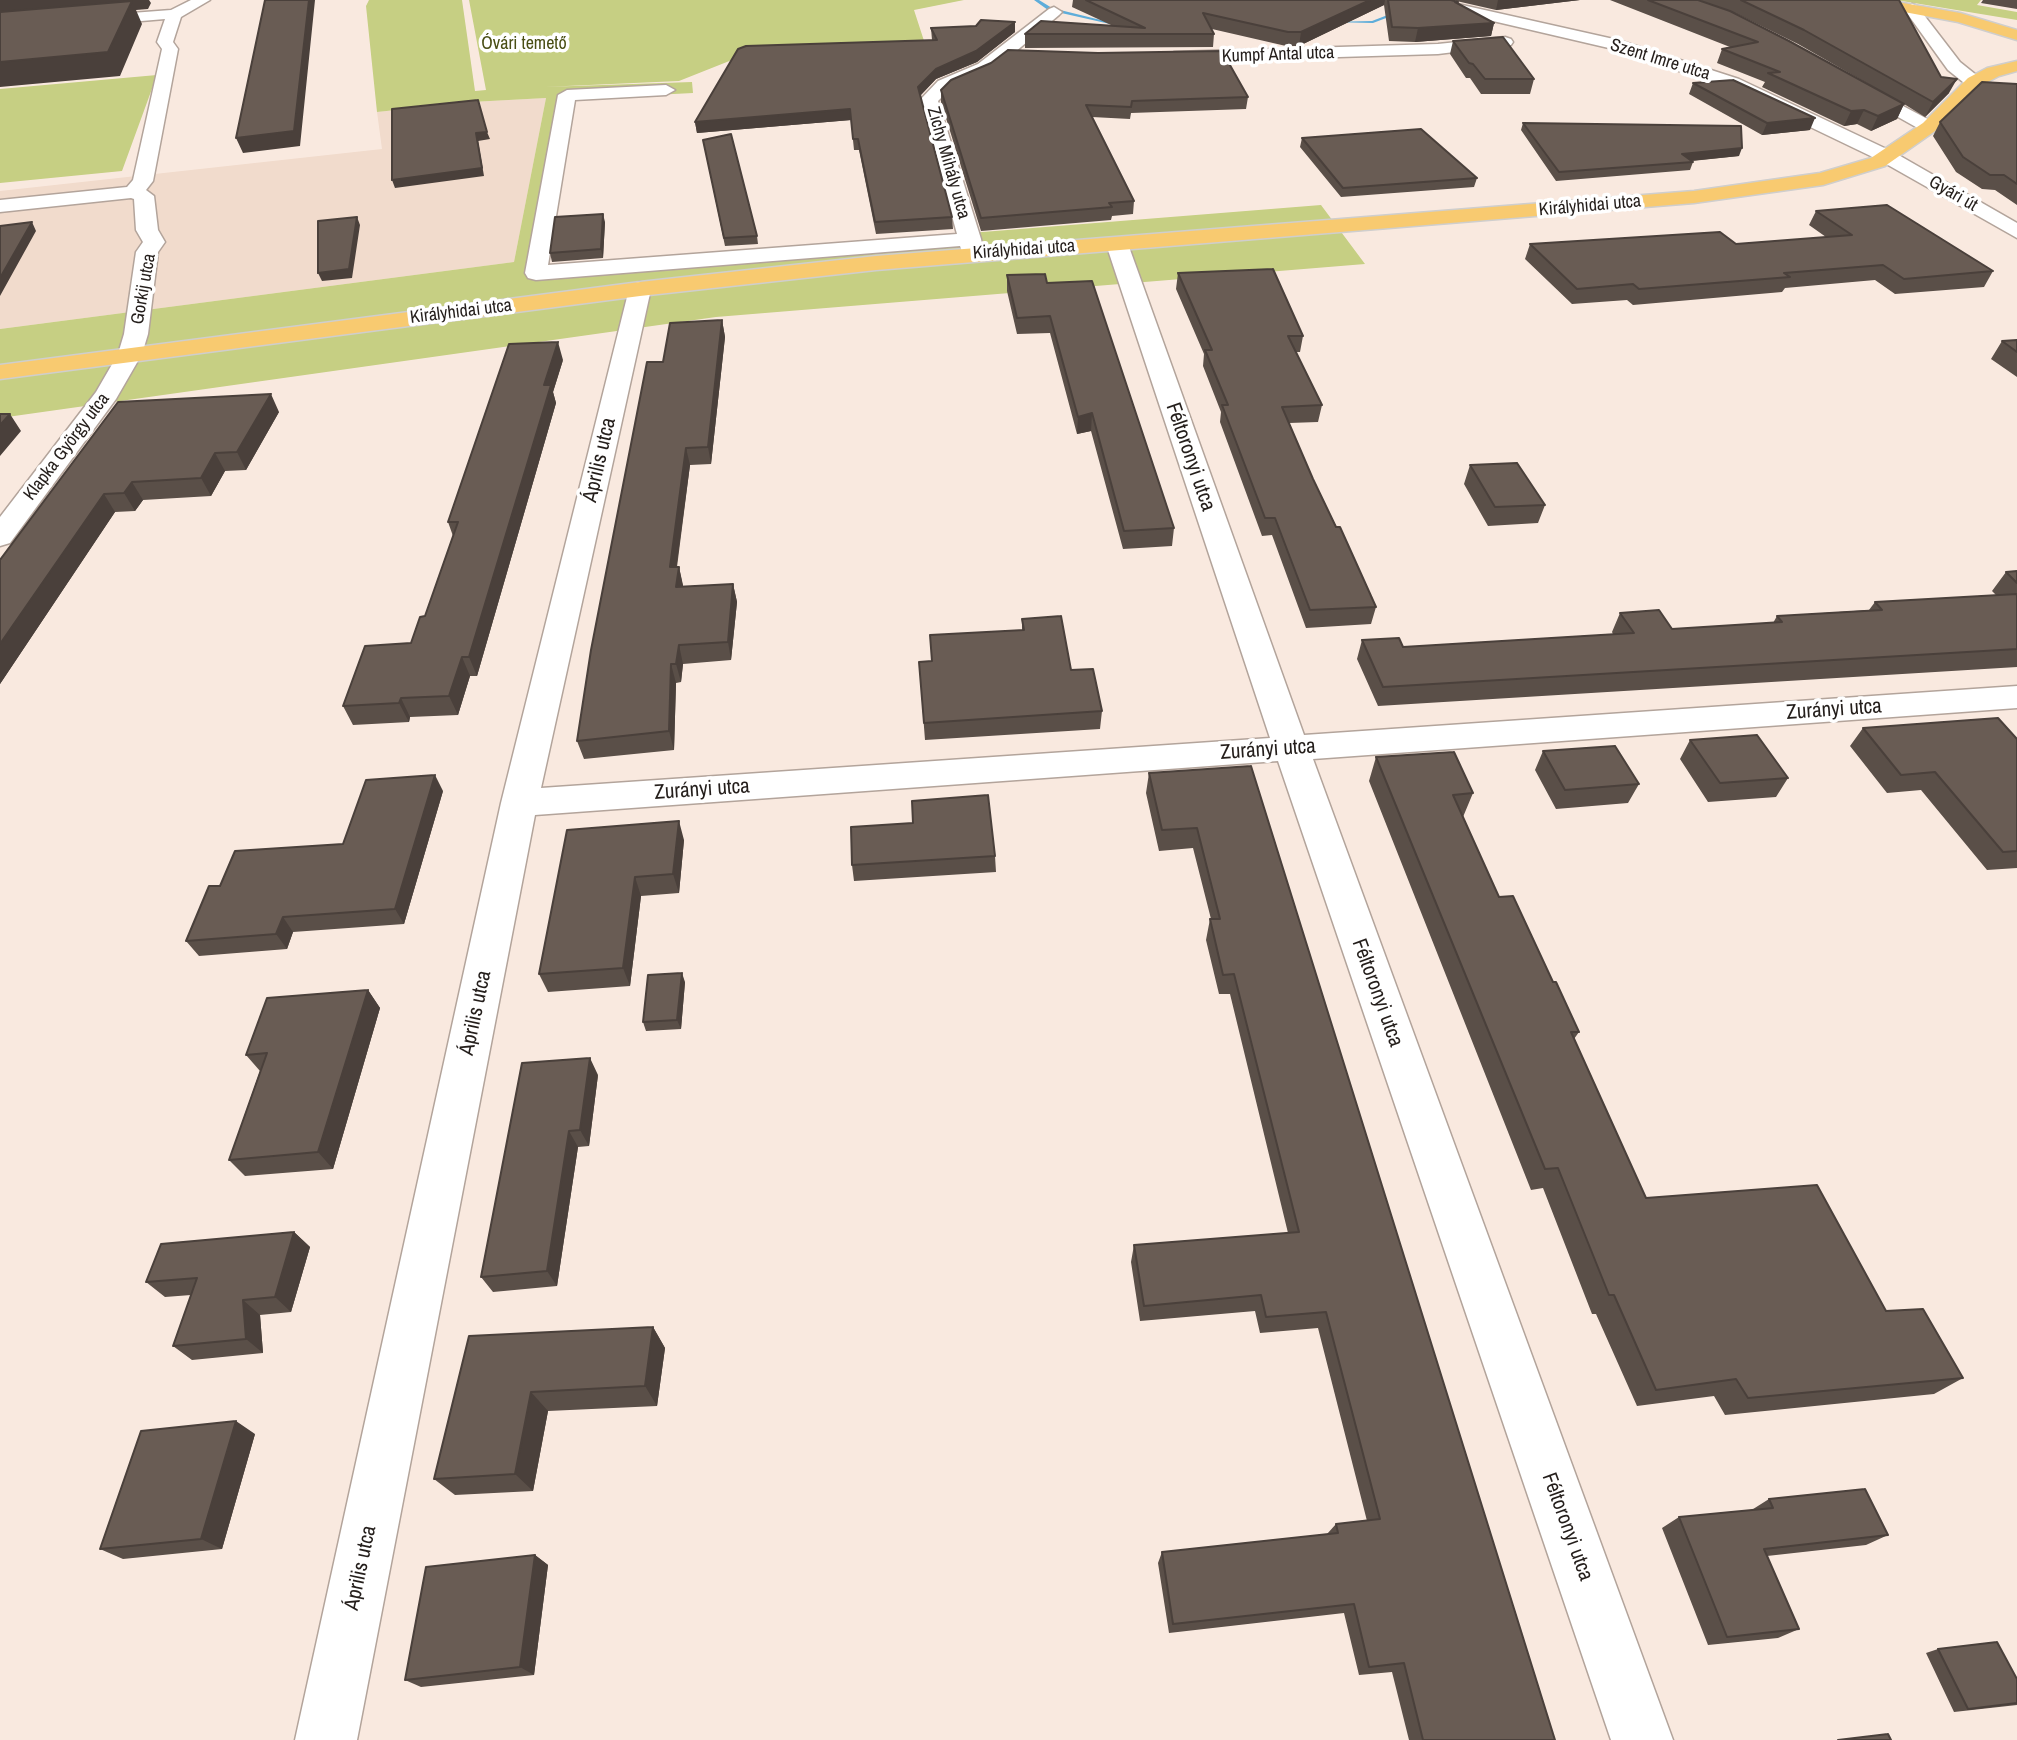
<!DOCTYPE html>
<meta charset="utf-8">
<style>
body{margin:0}
canvas{display:block;background:#f9e9df}
</style>
<canvas width="2017" height="1740"></canvas>
<script>
const c = document.querySelector('canvas').getContext('2d');
c.lineJoin = 'round';
function fill(path, color) {
  c.fillStyle = color;
  c.fill(path, 'evenodd');
}
function poly(rows) {
  const path = new Path2D();
  for (const r of rows) {
    path.moveTo(r[0], r[1]);
    for (let i = 2; i < r.length; i += 2) path.lineTo(r[i], r[i + 1]);
  }
  return path;
}
function stroke(path, color, width, dash) {
  c.strokeStyle = color;
  c.lineWidth = width;
  c.lineCap = dash ? 'butt' : 'round';
  c.setLineDash(dash || []);
  c.stroke(path);
}
function label(font, color, halo, rows, align = 'center') {
  c.font = font + ' "Archivo Narrow",sans-serif';
  c.lineWidth = 7;
  c.setLineDash([]);
  c.textBaseline = 'middle';
  c.strokeStyle = halo;
  c.fillStyle = color;
  for (const [text, x, y, turn = 0] of rows) {
    c.save();
    c.translate(x, y);
    c.rotate((+turn || 0) * Math.PI / 180);
    c.textAlign = isNaN(turn) ? turn : align;
    if (halo) c.strokeText(text, 0, 0);
    c.fillText(text, 0, 0);
    c.restore();
  }
}
fill(poly([
 [546,98,514,262,0,329,0,191,382,149,377,112,471,102]
]), '#f1dbcc');
fill(poly([
 [369,0,462,0,475,91,486,90,469,0,964,0,914,10,926,47,747,54,679,81,544,87,692,82,693,93,576,99,544,267,1321,205,1365,264,716,317,0,418,0,329,514,262,546,98,471,102,377,112,366,6],
 [1896,0,1981,0,1977,5,2017,12,2017,20],
 [157,75,122,171,0,183,0,89]
]), '#c6cf83');
fill(poly([
 [1034,0,1039,0,1052,8,1121,25,1119,26,1048,10,1034,0],
 [1398,11,1402,12,1373,23,1330,22,1372,21,1398,11]
]), '#5eadda');
const minor = poly([
 [191,0,210,0,181,17,173,42,178,49,153,181,146,190,154,196,158,230,165,242,158,252,148,334,142,354,116,399,10,543,0,546,0,517,96,392,118,354,124,334,136,252,143,242,136,230,134,199,131,198,0,212,0,200,127,187,133,180,162,49,157,42,165,19,0,33,0,23,171,10,191,0],
 [1413,0,1440,0,1618,40,1739,79,1895,153,2017,223,2017,238,1881,161,1727,87,1613,49,1420,4,1413,0],
 [1912,4,1917,6,1960,62,1980,78,1983,82,1980,86,1968,86,1948,70,1904,9,1912,4],
 [1054,7,1062,12,1059,15,1002,63,950,89,938,101,981,239,984,254,981,259,965,259,960,246,536,280,528,278,525,273,558,95,567,90,666,85,675,90,666,95,575,100,548,265,957,234,920,100,938,81,978,64,1049,9,1054,7],
 [1505,37,1511,39,1513,42,1511,45,1438,54,1174,62,1166,57,1174,52,1438,44,1505,37],
 [1856,81,1935,123,1938,127,1929,132,1923,131,1850,90,1847,86,1856,81],
 [1117,238,1125,239,1128,244,1304,735,2017,686,2017,708,1313,759,1673,1740,1611,1740,1278,761,535,815,357,1740,295,1740,501,803,629,289,632,284,640,282,648,284,651,289,541,788,1270,738,1106,244,1109,239,1117,238]
]);
const major = poly([
 [1854,0,1886,0,1960,13,2017,30,2017,40,1958,22,1861,4,1854,0],
 [2017,61,2017,71,1999,76,1980,86,1935,131,1885,166,1823,185,1694,203,876,270,640,296,0,379,0,365,640,282,876,256,1694,191,1820,173,1871,158,1923,123,1968,78,1987,68,2017,61]
]);
stroke(minor, '#b3a49b', 3);
stroke(major, '#cfcecd', 3);
fill(minor, '#fff');
fill(major, '#f8ca70');
fill(poly([
 [1073,0,1451,0,1458,2,1457,3,1494,23,1491,36,1415,42,1389,41,1384,5,1299,46,1286,46,1212,29,1214,34,1213,47,1025,48,1025,34,1111,25,1072,7],
 [1452,0,1580,0,1496,10],
 [1610,0,1698,0,1893,98,1798,44,1737,14,1699,0,1899,0,1949,93,1925,117,1904,104,1897,119,1871,131,1857,124,1844,126,1762,87,1765,82,1717,63,1722,49,1730,47],
 [1983,0,2017,0,2017,9,1981,3],
 [931,28,1015,32,977,62,936,79,920,96,952,217,953,229,876,234,859,150,854,150,851,120,697,133,695,122,932,40],
 [1453,41,1534,79,1530,94,1481,94,1470,78,1466,78,1450,54],
 [1693,83,1810,130,1762,135,1689,94],
 [2017,84,2017,205,1995,190,1982,189,1956,172,1933,136,1940,122],
 [941,90,1248,97,1246,109,1131,113,1130,119,1092,117,1134,201,1133,214,1112,216,1111,220,981,231,941,102],
 [1523,123,1739,156,1692,161,1693,162,1690,170,1556,181,1521,130],
 [1302,138,1477,178,1474,187,1341,197,1300,147],
 [703,140,757,236,758,244,725,246],
 [1816,211,1993,271,1984,287,1895,294,1875,280,1785,288,1782,292,1633,305,1627,300,1572,304,1525,259,1530,244,1736,244,1826,237,1809,225],
 [605,222,603,258,552,262,550,253],
 [1178,273,1303,336,1300,352,1295,352,1322,405,1318,422,1289,423,1313,479,1376,607,1371,624,1306,628,1272,535,1262,536,1220,422,1221,412,1203,366,1204,354,1176,289],
 [1007,275,1047,283,1174,528,1172,546,1123,549,1091,431,1077,434,1050,333,1017,334,1007,291],
 [722,320,725,337,711,464,690,465,677,567,679,567,683,587,733,584,737,602,731,660,683,664,681,682,676,683,674,750,584,759,577,741,663,362],
 [2017,340,2017,377,1991,359,2002,341],
 [563,360,553,392,556,403,477,676,470,676,458,715,410,717,409,722,353,725,343,706,411,643,425,616,453,536,448,522],
 [118,402,279,412,246,470,225,471,211,496,143,500,135,511,115,512,0,684,0,560],
 [1470,465,1545,505,1538,523,1488,526,1464,484],
 [2017,571,2017,667,1378,706,1357,659,1362,640,1403,647,1613,634,1612,632,1620,613,1672,629,1773,623,1777,616,1869,610,1875,602,1996,595,1992,591,2006,572],
 [1022,619,1071,670,1102,711,1100,729,925,740,919,662,932,661,1022,630],
 [1863,728,2017,739,2017,868,1987,870,1921,790,1887,793,1850,746],
 [1690,740,1788,778,1776,797,1708,802,1680,759],
 [1543,751,1639,784,1628,803,1556,809,1535,770],
 [1376,757,1473,793,1463,817,1499,897,1553,982,1579,1032,1574,1039,1646,1198,1886,1311,1963,1378,1934,1394,1725,1415,1714,1396,1637,1406,1596,1314,1592,1314,1543,1188,1531,1190,1369,781],
 [1251,766,1555,1740,1409,1740,1392,1672,1359,1675,1344,1613,1169,1633,1158,1563,1162,1552,1327,1534,1336,1524,1367,1521,1318,1328,1260,1333,1255,1311,1140,1321,1131,1262,1134,1245,1288,1233,1230,994,1219,994,1206,940,1210,919,1211,919,1193,848,1159,851,1146,793,1149,773],
 [443,791,404,924,293,932,287,949,199,956,186,941,220,886,343,844],
 [567,830,684,840,679,893,641,896,630,986,548,992,539,974],
 [995,856,996,872,854,881,852,865],
 [685,982,681,1029,646,1031,643,1022],
 [368,990,380,1008,333,1169,245,1176,229,1160,260,1071,246,1055],
 [598,1075,589,1146,578,1147,557,1286,493,1292,481,1277],
 [294,1232,310,1247,291,1312,260,1315,263,1353,192,1360,173,1346,191,1295,165,1297,146,1282],
 [653,1327,665,1348,657,1406,548,1411,533,1491,455,1495,434,1479,469,1336],
 [255,1434,222,1549,123,1559,100,1549],
 [1769,1499,1888,1535,1866,1545,1767,1556,1799,1629,1778,1638,1708,1645,1662,1528,1679,1517,1750,1511],
 [535,1555,548,1565,534,1675,421,1687,405,1680],
 [1938,1649,2017,1679,2017,1705,1954,1712,1926,1653]
]), '#5a4f48');
fill(poly([
 [0,0,149,0,151,3,148,9,136,10,142,24,120,76,0,87],
 [309,0,315,0,300,146,243,153,236,138],
 [1370,0,1385,0,1384,5,1299,46,1301,32],
 [1498,0,1580,0,1496,10],
 [1015,22,1015,32,977,62,936,79,918,98,918,87,936,69],
 [1494,23,1491,36,1415,42,1418,28],
 [1957,79,1949,93,1925,117,1933,102],
 [1904,104,1897,119,1871,131,1878,116],
 [850,109,851,120,697,133,695,122],
 [1864,110,1857,124,1844,126,1851,111],
 [1815,118,1810,130,1762,135,1767,123],
 [487,132,490,139,478,141,484,176,395,188,392,180,476,133],
 [1742,148,1739,156,1679,162,1682,154],
 [603,214,605,222,603,258,601,249],
 [357,217,360,225,352,278,322,281,318,273],
 [32,222,36,231,0,296,0,278],
 [722,320,725,337,711,464,708,447],
 [558,342,563,360,553,392,556,403,477,676,469,657,544,385],
 [271,394,279,412,246,470,237,452],
 [1092,413,1091,431,1077,434,1078,417],
 [10,414,21,431,0,456,0,425],
 [686,448,690,465,674,585,670,567],
 [215,453,225,471,211,496,201,478],
 [132,482,143,500,135,511,124,493],
 [104,494,115,512,0,684,0,644],
 [679,567,683,585,681,605,676,587],
 [733,584,737,602,731,660,728,642],
 [679,645,683,664,681,682,676,664],
 [462,657,470,676,458,715,449,696],
 [671,664,676,683,674,750,669,731],
 [401,698,410,717,409,722,399,703],
 [435,775,443,791,404,924,395,909],
 [679,821,684,840,679,893,673,874],
 [635,877,641,896,630,986,623,968],
 [283,917,293,932,287,949,276,934],
 [682,973,685,982,681,1029,677,1020],
 [368,990,380,1008,333,1169,318,1152],
 [590,1058,598,1075,589,1146,580,1130],
 [569,1131,578,1147,557,1286,547,1271],
 [294,1232,310,1247,291,1312,275,1297],
 [243,1300,260,1315,263,1353,246,1339],
 [653,1327,665,1348,657,1406,645,1386],
 [531,1392,548,1411,533,1491,515,1474],
 [236,1421,255,1434,222,1549,201,1539],
 [535,1555,548,1565,534,1675,520,1667]
]), '#4a403b');
const building = poly([
 [265,0,309,0,294,131,236,138,265,0],
 [1086,0,1370,0,1301,32,1288,32,1203,13,1214,34,1025,34,1041,21,1145,28,1086,0],
 [1388,0,1451,0,1458,2,1455,2,1494,23,1418,28,1392,27,1388,0],
 [1648,0,1698,0,1730,11,1789,41,1904,104,1878,116,1864,110,1851,111,1768,73,1780,72,1722,49,1758,42,1648,0],
 [1741,0,1899,0,1941,77,1957,79,1933,102,1804,30,1741,0],
 [132,1,108,52,0,62,0,12,132,1],
 [981,20,1015,22,976,51,936,69,918,87,952,217,875,222,858,139,853,139,850,109,695,122,738,49,746,46,937,40,931,28,976,26,981,20],
 [1503,37,1534,79,1485,79,1473,64,1469,63,1453,41,1503,37],
 [1008,50,1098,53,1222,51,1248,97,1132,101,1131,107,1086,105,1134,201,1109,203,1112,207,981,218,941,90,951,80,991,63,1008,50],
 [1733,80,1815,118,1767,123,1693,83,1733,80],
 [1982,82,2017,84,2017,184,2004,175,1990,175,1963,157,1940,122,1982,82],
 [478,100,487,132,476,133,482,168,392,180,392,109,478,100],
 [1523,123,1741,126,1742,148,1682,154,1693,162,1559,172,1523,123],
 [1421,129,1477,178,1343,188,1302,138,1421,129],
 [731,134,757,236,724,238,703,140,731,134],
 [1887,205,1993,271,1904,279,1883,265,1784,273,1790,277,1639,289,1633,284,1577,289,1530,244,1720,232,1736,244,1852,235,1816,211,1887,205],
 [603,214,601,249,550,253,555,217,603,214],
 [357,217,349,269,318,273,318,221,357,217],
 [32,222,0,278,0,226,32,222],
 [1273,269,1303,336,1288,336,1322,405,1282,407,1313,479,1336,527,1340,527,1376,607,1310,610,1275,518,1265,518,1222,405,1228,405,1205,350,1212,350,1178,273,1273,269],
 [1045,274,1047,283,1092,281,1174,528,1124,531,1092,413,1078,417,1050,316,1017,318,1007,275,1045,274],
 [722,320,708,447,686,448,670,567,679,567,676,587,733,584,728,642,679,645,676,664,671,664,669,731,577,741,591,650,647,362,663,362,670,323,722,320],
 [2017,340,2017,352,2002,341,2017,340],
 [558,342,544,385,551,385,469,657,462,657,449,696,401,698,399,703,343,706,365,646,411,643,420,617,425,616,458,522,448,522,509,344,558,342],
 [271,394,237,452,215,453,201,478,132,482,124,493,104,494,0,644,0,560,118,402,271,394],
 [0,414,10,414,0,425,0,414],
 [1517,463,1545,505,1495,507,1470,465,1517,463],
 [2017,571,2017,583,2006,572,2017,571],
 [2017,594,2017,649,1383,687,1362,640,1399,638,1403,647,1634,633,1620,613,1659,610,1672,629,1782,622,1777,616,1882,610,1875,602,2017,594],
 [1061,616,1071,670,1093,669,1102,711,924,723,919,662,932,661,930,635,1024,630,1022,619,1061,616],
 [1998,718,2017,739,2017,851,2003,852,1935,772,1901,775,1863,728,1998,718],
 [1757,735,1788,778,1720,783,1690,740,1757,735],
 [1615,746,1639,784,1565,790,1543,751,1615,746],
 [1454,752,1473,793,1453,795,1499,897,1513,896,1553,982,1556,982,1579,1032,1571,1032,1646,1198,1817,1185,1886,1311,1923,1309,1963,1378,1748,1398,1736,1379,1656,1390,1614,1295,1609,1295,1558,1168,1545,1169,1376,757,1454,752],
 [1251,766,1555,1740,1423,1740,1404,1663,1369,1667,1354,1604,1173,1624,1162,1552,1338,1533,1336,1524,1380,1519,1326,1312,1266,1317,1261,1295,1144,1306,1134,1245,1299,1232,1234,974,1223,975,1210,919,1220,919,1197,828,1162,830,1149,773,1251,766],
 [435,775,395,909,283,917,276,934,186,941,209,886,220,886,235,851,343,844,366,780,435,775],
 [988,795,995,856,852,865,851,827,913,823,912,801,988,795],
 [679,821,673,874,635,877,623,968,539,974,567,830,679,821],
 [682,973,677,1020,643,1022,648,975,682,973],
 [368,990,318,1152,229,1160,267,1053,246,1055,267,998,368,990],
 [590,1058,580,1130,569,1131,547,1271,481,1277,522,1063,590,1058],
 [294,1232,275,1297,243,1300,246,1339,173,1346,197,1278,146,1282,161,1244,294,1232],
 [653,1327,645,1386,531,1392,515,1474,434,1479,469,1336,653,1327],
 [236,1421,201,1539,100,1549,141,1431,236,1421],
 [1865,1489,1888,1535,1764,1549,1799,1629,1727,1637,1679,1517,1773,1508,1769,1499,1865,1489],
 [535,1555,520,1667,405,1680,426,1567,535,1555],
 [1997,1642,2017,1679,2017,1703,1968,1709,1938,1649,1997,1642],
 [1888,1734,1891,1740,1838,1740,1888,1734]
]);
fill(building, '#695c54');
stroke(building, '#4a403b', 2);
label('18px', '#494e14', '#fff', [
 ["Óvári temető",524,44]
]);
label('18px', '#241e1b', '#fff', [
 ["Kumpf Antal utca",1278,55,-2],
 ["Szent Imre utca",1660,60,17],
 ["Zichy Mihály utca",948,163,74],
 ["Gyári út",1953,194,30],
 ["Királyhidai utca",1590,206,-5],
 ["Királyhidai utca",1024,250,-4],
 ["Gorkij utca",144,289,-80],
 ["Királyhidai utca",461,312,-7],
 ["Klapka György utca",67,447,-53]
]);
label('21px', '#241e1b', '#fff', [
 ["Féltoronyi utca",1190,457,71],
 ["Április utca",600,460,-77],
 ["Zurányi utca",1834,710,-4],
 ["Zurányi utca",1268,750,-4],
 ["Zurányi utca",702,790,-4],
 ["Féltoronyi utca",1377,993,70],
 ["Április utca",476,1013,-78],
 ["Féltoronyi utca",1567,1527,70],
 ["Április utca",361,1568,-78]
]);
</script>
